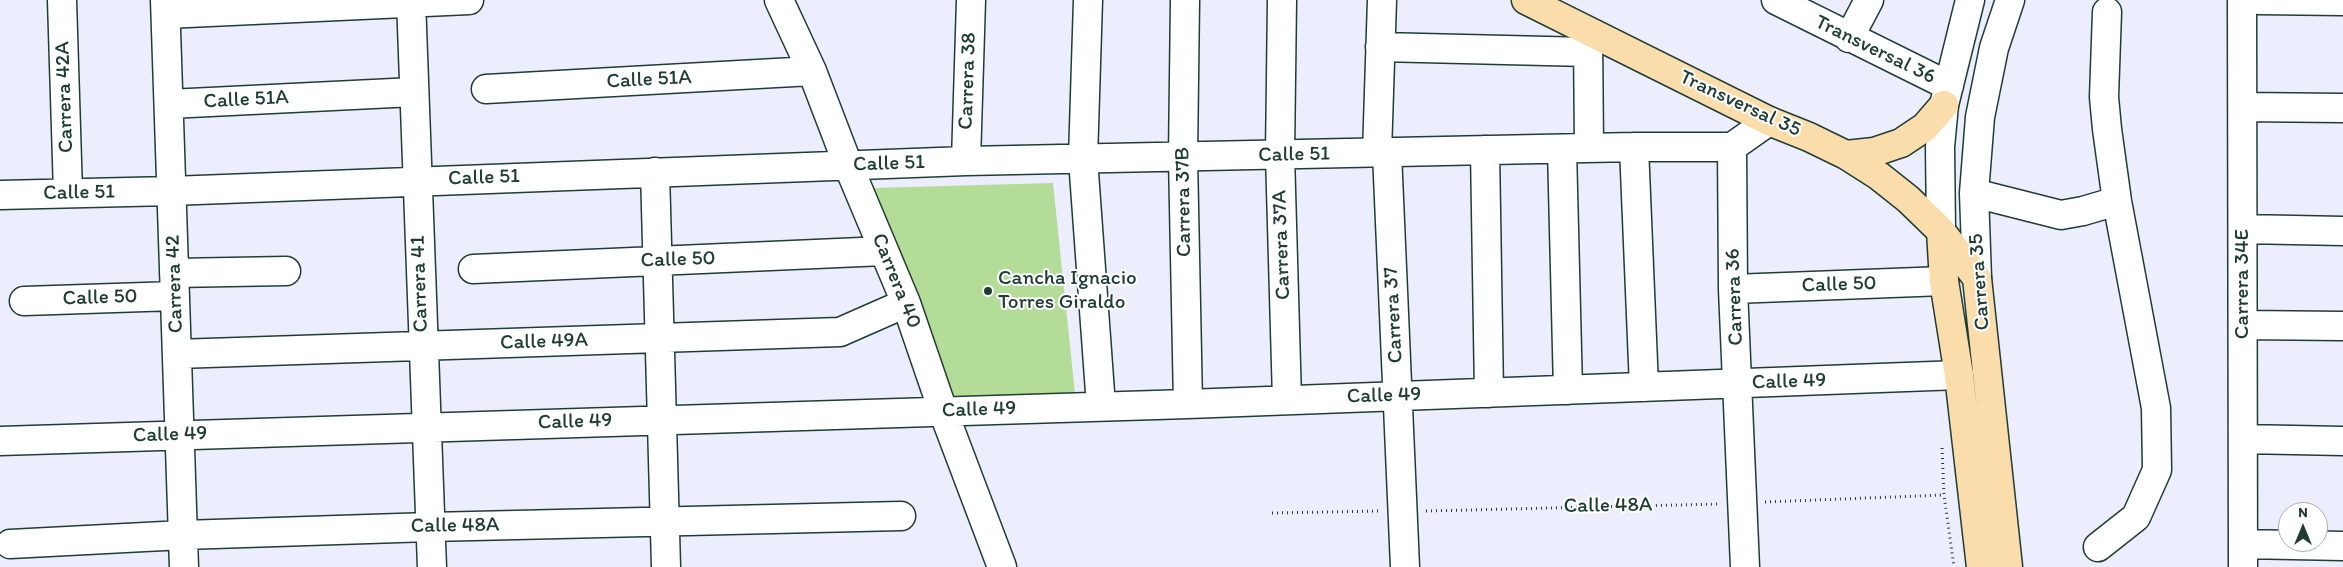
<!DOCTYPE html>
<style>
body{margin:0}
#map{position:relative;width:2343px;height:567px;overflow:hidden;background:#edeefd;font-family:Itim,sans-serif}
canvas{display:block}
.north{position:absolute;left:2278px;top:502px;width:50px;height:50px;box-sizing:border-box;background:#fff;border:1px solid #a5b1ae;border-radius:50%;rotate:0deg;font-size:14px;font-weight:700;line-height:20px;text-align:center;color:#1f3d34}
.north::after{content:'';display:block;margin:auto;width:18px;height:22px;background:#1f3d34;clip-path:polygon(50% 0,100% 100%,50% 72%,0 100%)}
</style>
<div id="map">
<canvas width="2343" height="567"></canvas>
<div class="north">N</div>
</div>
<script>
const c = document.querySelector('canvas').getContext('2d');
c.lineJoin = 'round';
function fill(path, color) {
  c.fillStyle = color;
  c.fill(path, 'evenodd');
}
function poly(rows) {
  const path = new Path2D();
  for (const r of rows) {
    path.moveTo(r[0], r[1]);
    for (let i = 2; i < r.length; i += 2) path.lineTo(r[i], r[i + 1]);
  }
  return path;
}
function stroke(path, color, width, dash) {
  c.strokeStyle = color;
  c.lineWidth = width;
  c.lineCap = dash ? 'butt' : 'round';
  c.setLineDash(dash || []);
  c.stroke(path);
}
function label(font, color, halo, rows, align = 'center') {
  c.font = font + ' Itim,sans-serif';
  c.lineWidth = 4;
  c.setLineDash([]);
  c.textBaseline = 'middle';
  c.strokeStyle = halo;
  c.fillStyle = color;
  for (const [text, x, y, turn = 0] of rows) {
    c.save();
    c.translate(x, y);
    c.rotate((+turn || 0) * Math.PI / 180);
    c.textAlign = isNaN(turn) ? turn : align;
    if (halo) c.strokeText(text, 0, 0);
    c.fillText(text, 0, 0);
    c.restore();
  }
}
fill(poly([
 [1053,183,1075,394,950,398,873,188]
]), '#b3dc98');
const minor = poly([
 [62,0,68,193],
 [165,0,184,567],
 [411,0,432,567],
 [779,0,812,71,848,165,906,303,943,411,1002,567],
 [1088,0,1083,159,1101,406],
 [1185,0,1183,157,1188,404],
 [1282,0,1280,155,1287,400],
 [1776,0,1949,86],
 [2242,0,2243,567],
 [2259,0,2343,1],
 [166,14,469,0],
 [1588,35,1589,148],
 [1849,38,1869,0],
 [1380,47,1588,52],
 [486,89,812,71],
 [169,104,414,92],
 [2243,107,2343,108],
 [1634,147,1644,387],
 [1732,147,1733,289,1745,567],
 [1562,149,1568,390],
 [1485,150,1489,393],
 [1377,153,1382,0],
 [1387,153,1405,567],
 [966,161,971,0],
 [655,172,666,567],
 [1974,193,2061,215,2083,211,2117,201],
 [0,195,171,191,966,161,1634,147,1732,147,1769,121],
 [2243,229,2343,231],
 [1941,231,1940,147,1944,105,1970,0],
 [473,269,884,251],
 [174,273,286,271],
 [1977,278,1974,193,1980,117,1994,48,2010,0],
 [1733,289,1944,281],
 [24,301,175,296],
 [2243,325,2343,326],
 [177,354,840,332,906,303],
 [2243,439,2343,441],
 [0,441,1188,404,1959,375],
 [10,544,183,535,430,527,901,516],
 [2243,544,2343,546],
 [2098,547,2136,517,2157,470,2156,408,2117,201,2107,129,2104,97,2107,12]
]);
const major = poly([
 [1526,0,1769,121,1809,137,1846,155,1879,176,1908,199,1941,231,1977,278,2008,567],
 [1846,155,1874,152,1901,143,1925,127,1944,105],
 [1941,231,1944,281,1959,375,1981,567]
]);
stroke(minor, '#1f3d34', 31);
stroke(major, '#1f3d34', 31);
stroke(poly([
 [1942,448,1944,495,1954,567],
 [1765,502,1944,495],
 [1426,511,1719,504],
 [1272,513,1379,511]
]), '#1f3d34', 3, [1, 4]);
stroke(minor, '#fff', 28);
stroke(major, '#fbddab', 28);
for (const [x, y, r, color] of [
 [988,291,5,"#1f3d34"]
]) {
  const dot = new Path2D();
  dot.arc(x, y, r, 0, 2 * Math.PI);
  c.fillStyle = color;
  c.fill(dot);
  stroke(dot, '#fff', 2);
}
label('21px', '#1f3d34', '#fff', [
 ["Transversal 36",1875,50,26],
 ["Calle 51A",649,80,-3],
 ["Carrera 38",968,81,-88],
 ["Carrera 42A",65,97,-92],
 ["Calle 51A",246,100,-3],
 ["Transversal 35",1740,104,25],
 ["Calle 51",1294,155,-1],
 ["Calle 51",889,164,-2],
 ["Calle 51",484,178,-2],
 ["Calle 51",79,193,-1],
 ["Carrera 37B",1184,202,-91],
 ["Carrera 37A",1282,245,-92],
 ["Calle 50",678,260,-2],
 ["Carrera 40",896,281,68],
 ["Carrera 35",1980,282,-94],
 ["Carrera 42",175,284,-92],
 ["Carrera 41",420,284,-92],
 ["Carrera 34E",2243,284,-90],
 ["Calle 50",1839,285,-2],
 ["Carrera 36",1735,297,-92],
 ["Calle 50",100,298,-2],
 ["Carrera 37",1394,315,-93],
 ["Calle 49A",544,342,-2],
 ["Calle 49",1789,382,-2],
 ["Calle 49",1384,396,-2],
 ["Calle 49",979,410,-2],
 ["Calle 49",575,422,-2],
 ["Calle 49",170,435,-2],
 ["Calle 48A",1608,506,-1],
 ["Calle 48A",455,526,-1]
]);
label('21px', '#1f3d34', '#fff', [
 ["Cancha Ignacio",998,279],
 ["Torres Giraldo",998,303]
], 'left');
</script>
